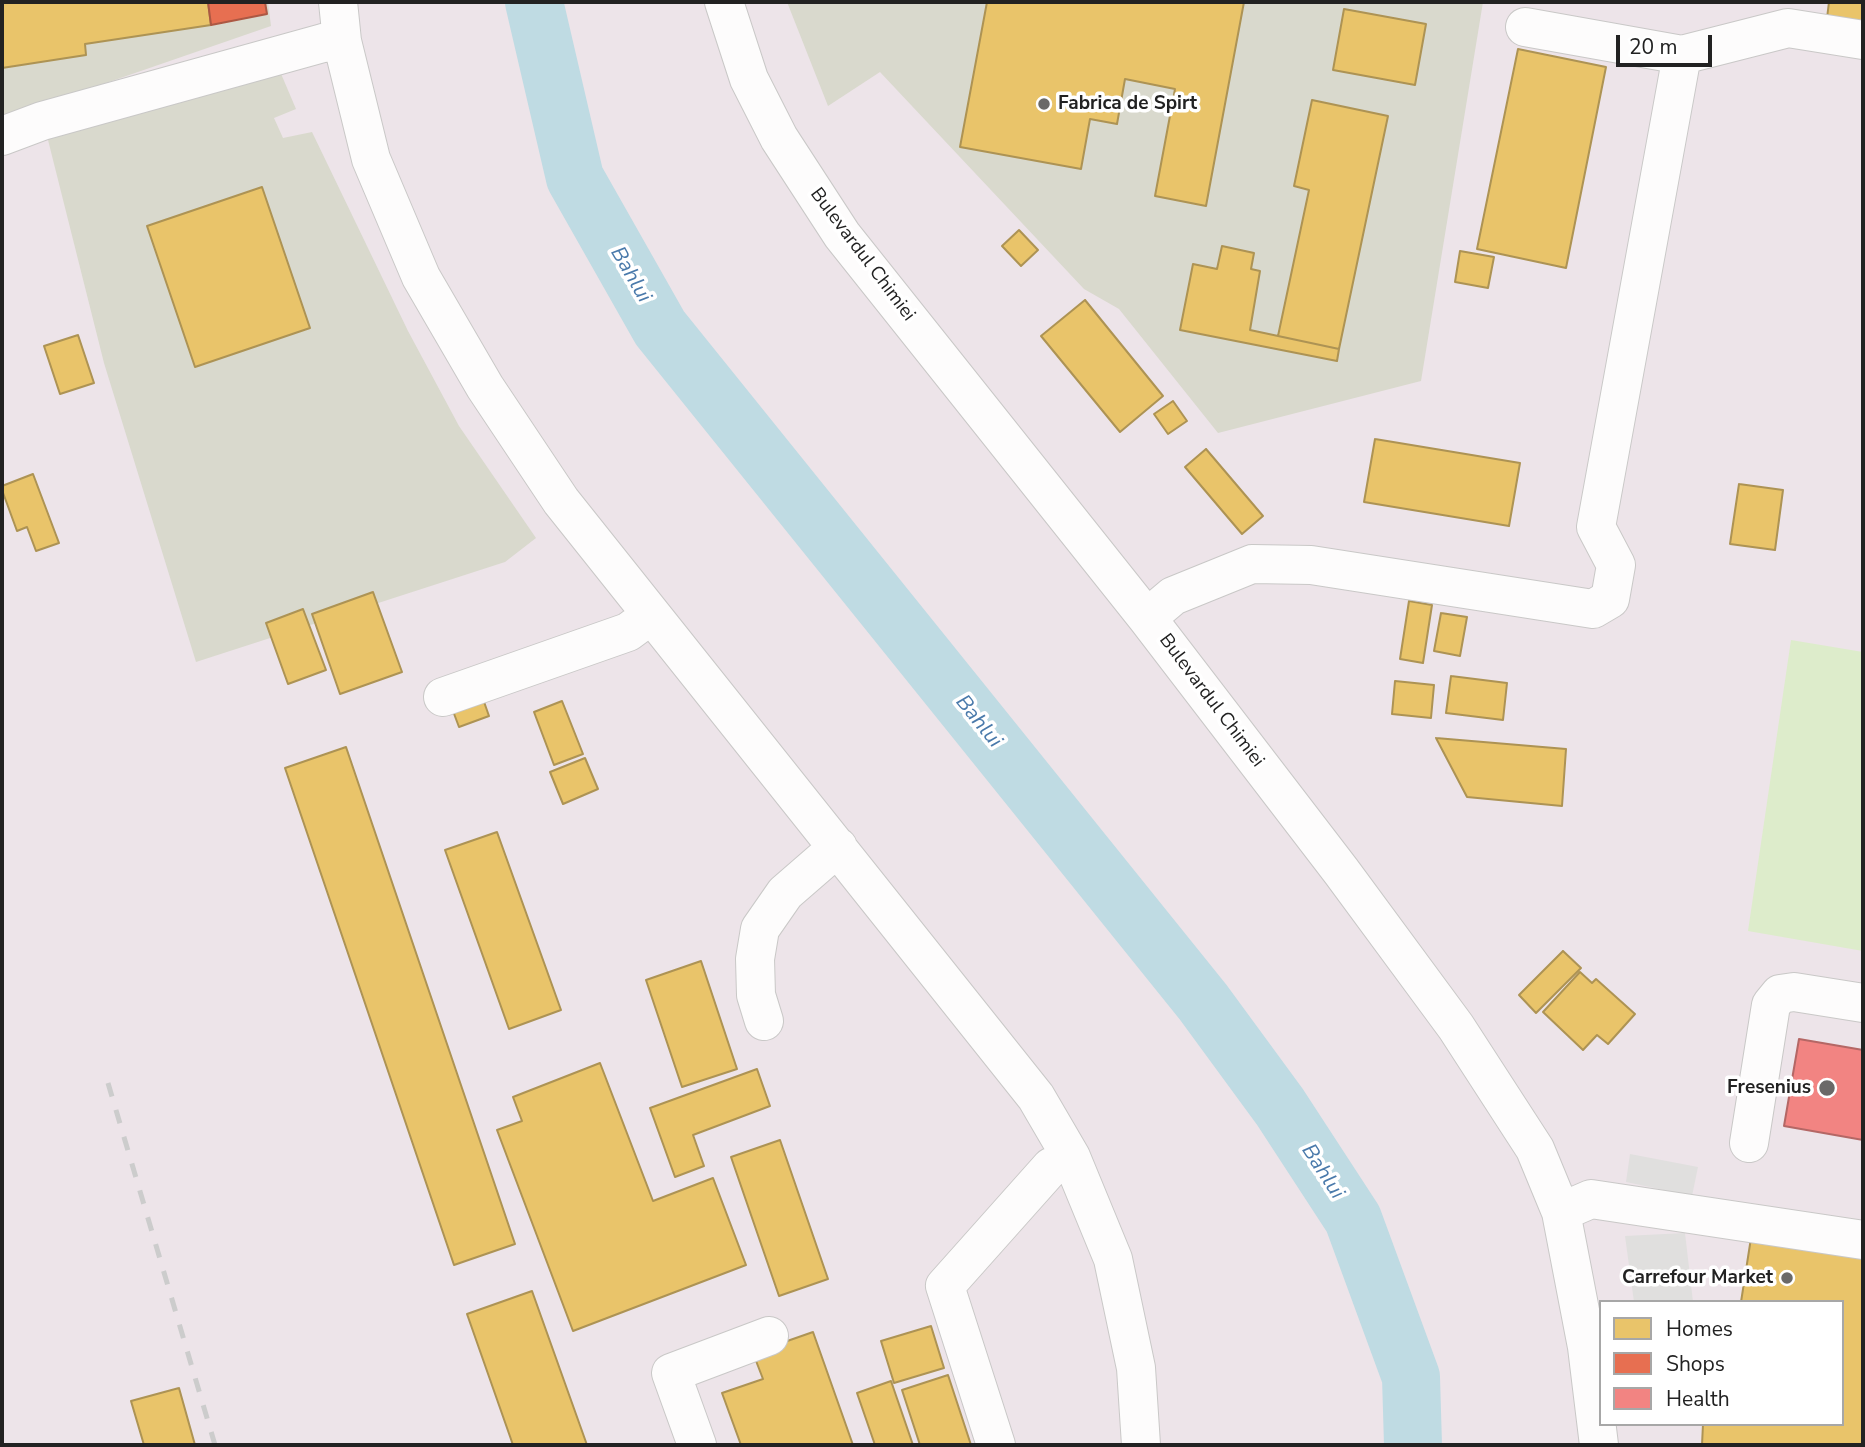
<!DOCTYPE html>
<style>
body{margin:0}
#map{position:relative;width:1865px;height:1447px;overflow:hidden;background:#f0eeeb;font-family:"Nunito Sans",sans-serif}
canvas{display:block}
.frame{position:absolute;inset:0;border:4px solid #222;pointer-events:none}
.legend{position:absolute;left:1599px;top:1300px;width:245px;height:126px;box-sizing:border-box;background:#fff;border:2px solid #a7a7a7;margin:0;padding:9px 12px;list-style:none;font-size:21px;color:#222}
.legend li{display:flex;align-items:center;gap:14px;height:35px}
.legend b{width:35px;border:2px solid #a7a7a7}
.scale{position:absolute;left:1616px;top:35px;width:96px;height:32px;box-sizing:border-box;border:4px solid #222;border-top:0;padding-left:9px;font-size:21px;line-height:24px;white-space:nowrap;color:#222;-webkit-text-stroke:5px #fff;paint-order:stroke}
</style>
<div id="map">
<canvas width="1865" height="1447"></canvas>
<div class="frame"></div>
<ul class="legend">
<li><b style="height:19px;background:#e9c46a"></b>Homes</li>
<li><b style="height:19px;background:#e76f51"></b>Shops</li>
<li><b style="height:19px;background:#f28482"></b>Health</li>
</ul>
<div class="scale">20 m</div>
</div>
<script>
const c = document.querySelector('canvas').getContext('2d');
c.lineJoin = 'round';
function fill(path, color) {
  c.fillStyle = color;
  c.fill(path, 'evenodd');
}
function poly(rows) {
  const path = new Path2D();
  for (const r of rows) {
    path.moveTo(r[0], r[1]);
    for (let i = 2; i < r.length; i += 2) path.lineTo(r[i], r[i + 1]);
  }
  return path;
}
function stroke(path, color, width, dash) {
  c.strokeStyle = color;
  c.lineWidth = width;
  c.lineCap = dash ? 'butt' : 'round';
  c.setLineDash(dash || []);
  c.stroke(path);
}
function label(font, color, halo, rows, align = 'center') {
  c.font = font + ' "Nunito Sans",sans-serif';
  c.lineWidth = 7;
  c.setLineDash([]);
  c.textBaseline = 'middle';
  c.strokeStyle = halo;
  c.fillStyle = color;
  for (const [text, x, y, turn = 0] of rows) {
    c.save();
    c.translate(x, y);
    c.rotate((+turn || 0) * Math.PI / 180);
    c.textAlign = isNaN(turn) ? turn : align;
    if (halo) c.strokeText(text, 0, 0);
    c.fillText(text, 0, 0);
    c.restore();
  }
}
fill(poly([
 [2,2,1863,2,1863,1445,2,1445],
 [1601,1302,1842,1302,1842,1424,1601,1424]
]), '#ede4e9');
fill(poly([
 [2,2,268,2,271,26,2,119],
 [787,2,1483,2,1421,381,1218,433,1119,309,1084,289,880,72,828,106],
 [279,69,296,109,274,118,283,138,312,132,408,331,459,426,536,538,505,562,196,662,104,363,47,136]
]), '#d9d9cd');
fill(poly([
 [1791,640,1863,652,1863,951,1748,931]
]), '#ddeccb');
fill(poly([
 [1630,1154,1698,1167,1692,1196,1626,1182],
 [1685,1233,1693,1302,1634,1302,1625,1236]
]), '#e0dfde');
const homes = poly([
 [2,2,208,2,211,25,85,44,86,55,2,68,2,2],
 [987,2,1244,2,1206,206,1155,196,1175,89,1125,79,1117,124,1090,119,1081,169,960,147,987,2],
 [1829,2,1863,2,1863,24,1827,18,1829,2],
 [1344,9,1426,24,1415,85,1333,70,1344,9],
 [1518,49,1606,67,1566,268,1477,249,1518,49],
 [1312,100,1388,116,1339,349,1278,336,1309,190,1294,186,1312,100],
 [262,187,310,328,195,367,147,226,262,187],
 [1019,230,1038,250,1021,266,1002,246,1019,230],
 [1222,246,1254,253,1251,269,1260,271,1250,330,1339,349,1337,361,1180,330,1193,264,1217,269,1222,246],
 [1460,251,1494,257,1488,288,1455,282,1460,251],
 [1085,300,1163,396,1120,432,1041,336,1085,300],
 [78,335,94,383,60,394,44,346,78,335],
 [1173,401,1187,421,1168,434,1154,414,1173,401],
 [1375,439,1520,463,1509,526,1364,502,1375,439],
 [1206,449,1263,516,1242,534,1185,467,1206,449],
 [33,474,59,543,36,551,27,527,17,531,2,490,2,486,33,474],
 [1739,484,1783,490,1775,550,1730,544,1739,484],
 [373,592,402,672,340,694,312,614,373,592],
 [1409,601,1432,605,1423,663,1400,659,1409,601],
 [303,609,326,670,288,684,266,623,303,609],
 [1441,613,1467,617,1460,656,1434,651,1441,613],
 [1451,676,1507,683,1503,720,1446,713,1451,676],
 [1395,681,1434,685,1431,718,1392,714,1395,681],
 [483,699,489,716,459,727,453,711,483,699],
 [562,701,583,754,554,765,534,712,562,701],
 [1436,738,1566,749,1562,806,1467,797,1436,738],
 [346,747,515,1244,454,1265,285,768,346,747],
 [585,758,598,789,563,804,550,772,585,758],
 [497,832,561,1010,509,1029,445,850,497,832],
 [1563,951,1581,968,1536,1013,1519,995,1563,951],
 [701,961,737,1069,682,1087,646,980,701,961],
 [1580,972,1592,983,1596,979,1635,1014,1608,1044,1597,1035,1583,1050,1543,1012,1580,972],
 [600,1063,653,1201,713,1178,746,1265,573,1331,497,1130,522,1121,513,1097,600,1063],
 [757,1069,770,1106,693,1135,704,1166,675,1177,650,1108,757,1069],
 [780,1140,828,1279,779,1296,731,1157,780,1140],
 [1751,1238,1863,1255,1863,1445,1702,1445,1703,1424,1842,1424,1842,1302,1741,1302,1751,1238],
 [532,1291,587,1445,513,1445,467,1314,532,1291],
 [931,1326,944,1368,894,1383,881,1341,931,1326],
 [813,1332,853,1445,741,1445,722,1393,763,1379,753,1353,813,1332],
 [948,1375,971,1445,920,1445,902,1390,948,1375],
 [891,1381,913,1445,875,1445,857,1393,891,1381],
 [179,1388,195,1445,144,1445,131,1401,179,1388]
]);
fill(homes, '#e9c46a');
stroke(homes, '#ad9354', 2);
const shops = poly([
 [208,2,265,2,267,14,211,25,208,2]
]);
fill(shops, '#e76f51');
stroke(shops, '#ac5843', 2);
const health = poly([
 [1799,1039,1863,1050,1863,1140,1784,1126,1799,1039]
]);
fill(health, '#f28482');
stroke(health, '#b46765', 2);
stroke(poly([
 [534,2,575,178,660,328,1203,1002,1280,1107,1353,1219,1411,1377,1413,1445]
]), '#bfdbe3', 58);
const minor = poly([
 [338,2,342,41,371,159,421,277,485,387,561,501,1036,1097,1071,1157,1113,1259,1136,1368,1141,1445],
 [724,2,749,79,779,138,842,235,1147,618,1341,871,1456,1027,1535,1149,1561,1212,1587,1347,1599,1445],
 [1525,27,1682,55,1788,28,1863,40],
 [2,136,42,121,323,43,342,41],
 [1147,618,1173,596,1252,564,1311,565,1593,609,1610,599,1616,565,1596,527,1682,55],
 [443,697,628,632,651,615],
 [764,1021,756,995,755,959,760,929,785,893,838,847],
 [1749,1143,1771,1005,1780,994,1794,992,1863,1003],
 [1561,1212,1591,1199,1863,1240],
 [697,1445,671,1373,769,1336],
 [996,1445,945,1286,1051,1167,1071,1157]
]);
stroke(minor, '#c9c8c7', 40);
stroke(minor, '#fdfcfc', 38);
stroke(poly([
 [108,1083,215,1445]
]), '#ccc', 5, [14, 14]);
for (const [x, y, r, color] of [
 [1044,104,7,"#6a6968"],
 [1827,1088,9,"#6a6968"],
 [1787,1278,7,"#6a6968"]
]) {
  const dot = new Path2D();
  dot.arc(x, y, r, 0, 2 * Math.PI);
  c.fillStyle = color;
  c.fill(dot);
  stroke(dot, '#fff', 2.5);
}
label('bold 19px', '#222', '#fff', [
 ["Fabrica de Spirt",1058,104,"left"],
 ["Fresenius",1811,1088],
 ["Carrefour Market",1773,1278]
], 'right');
label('19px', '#222', '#fff', [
 ["Bulevardul Chimiei",862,255,53],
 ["Bulevardul Chimiei",1211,701,53]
]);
label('italic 21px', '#4a7aab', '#fff', [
 ["Bahlui",630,275,60],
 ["Bahlui",978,722,51],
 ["Bahlui",1322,1172,57]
]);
</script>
